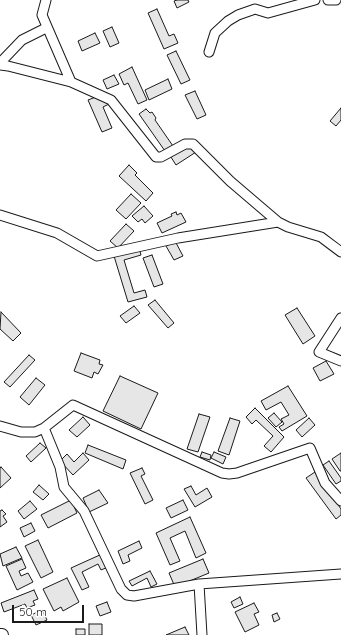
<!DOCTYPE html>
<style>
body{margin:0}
#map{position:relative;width:341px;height:635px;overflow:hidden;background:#fff;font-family:Quicksand,sans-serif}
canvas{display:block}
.scale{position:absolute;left:12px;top:605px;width:72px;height:18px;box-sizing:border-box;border:2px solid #1a1a1a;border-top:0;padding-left:5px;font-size:12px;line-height:14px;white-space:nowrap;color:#1a1a1a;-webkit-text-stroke:3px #fff;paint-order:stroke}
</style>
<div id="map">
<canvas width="341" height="635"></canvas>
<div class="scale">50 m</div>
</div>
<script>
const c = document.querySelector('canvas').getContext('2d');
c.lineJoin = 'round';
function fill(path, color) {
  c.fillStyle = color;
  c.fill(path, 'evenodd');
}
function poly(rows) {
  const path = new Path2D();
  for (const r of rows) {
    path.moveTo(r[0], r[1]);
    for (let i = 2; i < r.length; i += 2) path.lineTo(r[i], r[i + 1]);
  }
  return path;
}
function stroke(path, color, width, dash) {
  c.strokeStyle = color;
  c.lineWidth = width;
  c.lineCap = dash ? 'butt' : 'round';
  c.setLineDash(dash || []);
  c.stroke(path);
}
const building = poly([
 [177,0,188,0,189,2,177,8,174,1,177,0],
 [157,9,169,36,174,34,178,43,164,49,148,13,157,9],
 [112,27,119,43,110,47,103,31,112,27],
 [95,33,100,43,82,51,78,41,95,33],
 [176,51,190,80,181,84,167,55,176,51],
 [132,67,147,100,138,104,128,83,124,85,119,74,132,67],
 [114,75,119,84,107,89,103,80,114,75],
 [168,79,172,89,149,100,145,90,168,79],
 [195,91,206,115,197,119,185,95,195,91],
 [106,93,111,103,103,107,112,128,102,132,88,100,106,93],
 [341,108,341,120,336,126,330,121,341,108],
 [146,109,150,113,152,112,156,118,155,120,173,146,165,151,139,114,146,109],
 [189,141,196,152,176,165,169,154,189,141],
 [129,165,137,173,135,175,153,193,146,201,119,176,129,165],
 [131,194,141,203,126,219,116,210,131,194],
 [144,206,153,216,145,223,142,219,138,222,132,216,144,206],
 [176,212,177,215,181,213,186,222,162,233,157,223,172,216,171,214,176,212],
 [126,224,134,231,118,248,110,241,126,224],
 [175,241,183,256,174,260,166,246,175,241],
 [139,248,141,255,124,260,134,293,145,290,147,297,128,302,114,256,139,248],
 [152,255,163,284,154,287,143,258,152,255],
 [155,300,174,323,168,328,148,305,155,300],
 [134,306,140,313,126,323,120,316,134,306],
 [297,308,315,336,303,344,285,315,297,308],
 [1,312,21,333,13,341,0,329,1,312],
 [81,353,100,360,99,364,103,365,98,374,94,372,92,378,74,371,81,353],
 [29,355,35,360,10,387,4,382,29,355],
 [326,361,334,374,320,381,313,368,326,361],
 [120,376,158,393,141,429,103,411,120,376],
 [36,378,45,385,29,405,20,397,36,378],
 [288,386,307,416,282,431,279,427,284,424,281,419,289,415,281,402,266,410,261,401,288,386],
 [255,408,284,437,271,452,264,446,273,436,256,420,252,424,246,417,255,408],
 [274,413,282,422,276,427,268,418,274,413],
 [199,414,210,417,198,452,187,449,199,414],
 [83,417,90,425,77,437,69,430,83,417],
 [230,418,240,421,229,455,218,451,230,418],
 [309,418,315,425,302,437,296,430,309,418],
 [40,443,46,448,31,462,26,456,40,443],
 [88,445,126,460,123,469,85,453,88,445],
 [202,452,211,455,210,460,200,457,202,452],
 [214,452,226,457,223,464,211,458,214,452],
 [83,453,89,460,73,475,60,461,67,454,74,462,83,453],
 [341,453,341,471,340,471,332,459,341,453],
 [329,461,341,478,341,481,336,484,323,465,329,461],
 [1,467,11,478,0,488,0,468,1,467],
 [142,468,145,474,141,476,153,500,145,504,130,473,142,468],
 [315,472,341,509,341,515,336,519,306,478,315,472],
 [39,485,49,494,43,500,33,492,39,485],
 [191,486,196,495,207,488,212,497,195,507,184,489,191,486],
 [99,490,108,503,89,512,83,498,99,490],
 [71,500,77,513,48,528,41,515,71,500],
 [183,500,188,510,171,518,166,508,183,500],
 [30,501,37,509,24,519,18,511,30,501],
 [2,510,6,514,3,516,7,522,0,527,0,511,2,510],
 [190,517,206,553,196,558,185,531,170,538,180,561,170,565,156,533,190,517],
 [31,523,35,531,24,537,20,528,31,523],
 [38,540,53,572,41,578,25,546,38,540],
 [139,541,142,548,128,555,130,561,123,564,118,551,139,541],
 [16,547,22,558,3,566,0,554,16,547],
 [102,554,108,567,101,570,98,564,82,572,89,587,82,590,71,568,102,554],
 [22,559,26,568,19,571,21,576,28,573,33,582,17,590,6,566,22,559],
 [203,559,209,573,175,587,169,573,203,559],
 [150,571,157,584,151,587,147,578,132,586,129,581,150,571],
 [67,578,79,602,63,611,61,607,54,611,43,589,67,578],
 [34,590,38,599,33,601,35,605,27,608,25,604,4,612,1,603,34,590],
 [240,597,243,604,234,608,231,602,240,597],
 [107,602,111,612,100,616,96,606,107,602],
 [254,603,259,612,254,614,259,625,245,632,235,612,254,603],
 [42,610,47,620,36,625,31,615,42,610],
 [277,613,280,619,274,622,272,615,277,613],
 [89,624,102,624,102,635,89,635,89,624],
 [185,627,189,635,166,635,185,627],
 [76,629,85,629,85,635,76,635,76,629]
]);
fill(building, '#e6e6e6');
stroke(building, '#1a1a1a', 1);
const street = poly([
 [46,0,42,15,71,82],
 [328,0,336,0],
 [209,52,215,33,228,21,238,15,255,9,268,13,315,0],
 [0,63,22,40,46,28],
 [0,65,8,66,71,82,111,100,156,157,161,157,185,144,193,144,230,181,278,222,288,227,321,237,341,252],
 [0,215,57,233,97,256,178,238,278,222],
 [341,318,319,352,341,361],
 [0,426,21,432,35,432,44,428,73,405,222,473,229,474,237,473,310,448,325,483,341,501],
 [44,428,60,467,64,487,84,511,121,589,127,595,134,596,199,584,341,574],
 [199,584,202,635]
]);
const secondary = poly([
 [0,635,2,635]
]);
stroke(street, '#1a1a1a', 11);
stroke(secondary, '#1a1a1a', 14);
stroke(street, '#fff', 9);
stroke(secondary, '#fff', 12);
</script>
